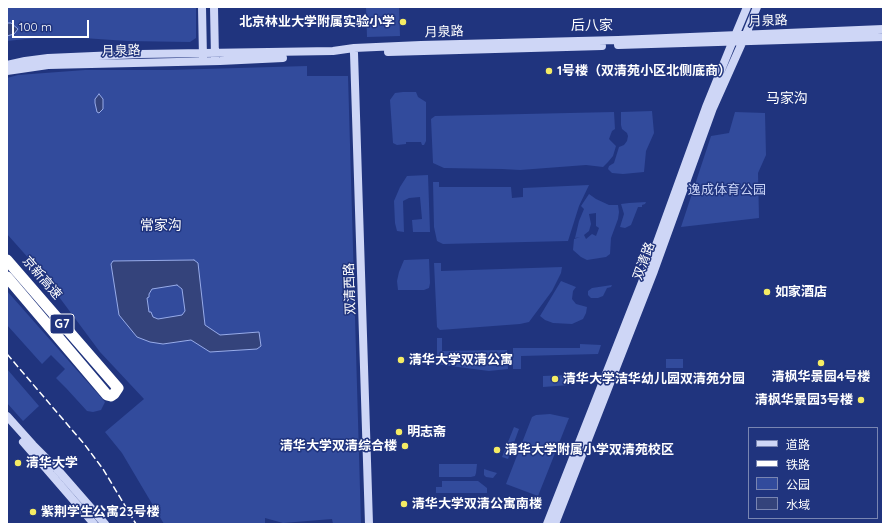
<!DOCTYPE html>
<meta charset="utf-8">
<style>
body{margin:0}
#map{position:relative;width:890px;height:531px;overflow:hidden;background:#20347e;font-family:Quicksand,"Noto Sans SC",sans-serif}
canvas{display:block}
.frame{position:absolute;inset:0;border:8px solid #fff;pointer-events:none}
.legend{position:absolute;left:748px;top:427px;width:130px;height:92px;box-sizing:border-box;background:#20347e;border:1px solid #7985b2;margin:0;padding:5px 7px;list-style:none;font-size:12px;color:#fff}
.legend li{display:flex;align-items:center;gap:8px;height:20px}
.legend b{width:20px;border:1px solid #7985b2}
.scale{position:absolute;left:12px;top:20px;width:77px;height:18px;box-sizing:border-box;border:2px solid #fff;border-top:0;padding-left:5px;font-size:12px;line-height:14px;white-space:nowrap;color:#fff;-webkit-text-stroke:3px #20347e;paint-order:stroke}
</style>
<div id="map">
<canvas width="890" height="531"></canvas>
<div class="frame"></div>
<ul class="legend">
<li><b style="height:5px;background:#ced6f6"></b>道路</li>
<li><b style="height:5px;background:#fff"></b>铁路</li>
<li><b style="height:11px;background:#324b9c"></b>公园</li>
<li><b style="height:11px;background:#34437b"></b>水域</li>
</ul>
<div class="scale">100 m</div>
</div>
<script>
const c = document.querySelector('canvas').getContext('2d');
c.lineJoin = 'round';
function fill(path, color) {
  c.fillStyle = color;
  c.fill(path, 'evenodd');
}
function poly(rows) {
  const path = new Path2D();
  for (const r of rows) {
    path.moveTo(r[0], r[1]);
    for (let i = 2; i < r.length; i += 2) path.lineTo(r[i], r[i + 1]);
  }
  return path;
}
function stroke(path, color, width, dash) {
  c.strokeStyle = color;
  c.lineWidth = width;
  c.lineCap = dash ? 'butt' : 'round';
  c.setLineDash(dash || []);
  c.stroke(path);
}
function label(font, color, halo, rows, align = 'center') {
  c.font = font + ' Quicksand,"Noto Sans SC",sans-serif';
  c.lineWidth = 3;
  c.setLineDash([]);
  c.textBaseline = 'middle';
  c.strokeStyle = halo;
  c.fillStyle = color;
  for (const [text, x, y, turn = 0] of rows) {
    c.save();
    c.translate(x, y);
    c.rotate((+turn || 0) * Math.PI / 180);
    c.textAlign = isNaN(turn) ? turn : align;
    if (halo) c.strokeText(text, 0, 0);
    c.fillText(text, 0, 0);
    c.restore();
  }
}
fill(poly([
 [7,7,196,7,196,38,190,42,127,41,54,36,7,41],
 [366,7,399,7,400,36,367,37],
 [307,66,307,76,348,76,361,524,333,524,332,519,283,523,265,518,265,524,164,524,122,453,105,432,144,399,100,352,39,270,7,234,7,78,18,75,85,70,169,70],
 [403,92,416,92,418,97,426,102,426,141,424,145,422,145,421,142,406,142,406,144,397,145,393,143,390,100,395,93],
 [652,111,654,133,646,151,644,172,623,174,612,173,608,169,609,166,614,163,619,147,624,145,627,141,628,136,627,133,622,129,621,125,621,112],
 [614,112,615,129,612,131,609,139,616,146,613,156,608,162,603,167,586,165,520,170,502,169,444,168,433,163,431,119,435,116],
 [735,112,765,113,766,155,758,173,759,218,681,227,711,136,729,133],
 [428,175,430,232,413,232,412,220,422,219,420,197,409,198,403,201,404,232,397,231,395,223,394,201,400,187,407,176],
 [433,182,439,182,439,187,511,187,512,198,523,197,523,188,589,185,579,206,568,241,443,244,437,241,434,227],
 [589,194,596,199,609,205,618,205,619,212,618,219,611,238,610,254,606,257,587,260,581,257,573,250,574,239,580,237,575,238,579,221,584,209,581,206],
 [596,213,596,226,599,228,596,236,592,234,586,239,584,235,589,231,591,224,589,214],
 [646,202,645,204,642,205,642,207,638,207,631,225,625,228,620,227,624,214,621,204,629,203],
 [429,259,430,283,429,288,424,290,398,290,397,281,399,272,404,260],
 [434,263,441,263,441,271,562,267,561,273,552,291,529,322,520,324,440,330,437,327],
 [561,281,576,287,573,291,572,299,576,304,587,307,586,313,583,319,572,324,553,323,545,320,540,316],
 [612,285,611,287,607,288,603,296,598,298,591,298,588,295,588,291,592,288],
 [7,291,105,402,101,410,93,412,87,411,66,388,56,378,65,369,51,355,42,364,7,325],
 [437,338,442,338,442,351,507,350,508,369,489,371,443,365,439,364,437,361],
 [580,344,601,345,598,354,521,356,521,369,513,369,513,348,580,348],
 [666,359,683,359,683,368,666,368],
 [7,369,39,406,23,421,7,403],
 [569,375,576,381,569,385,543,387,543,376],
 [550,414,569,418,538,496,506,484,532,417,536,415],
 [514,427,519,429,508,459,502,457],
 [439,464,477,464,476,473,475,476,471,477,439,477],
 [484,469,490,471,497,473,493,478,486,477,484,475],
 [442,481,478,481,487,488,487,493,436,493,436,487,442,487]
]), '#324b9c');
const water = poly([
 [7,23,11,23,18,29,14,34,7,36,7,23],
 [99,94,103,99,103,109,99,113,97,112,95,103,95,99,99,94],
 [194,260,198,263,205,325,220,335,259,332,261,346,257,349,210,352,191,340,163,344,150,342,137,337,119,315,111,264,113,261,194,260],
 [177,285,182,289,185,311,182,315,158,319,153,317,151,312,149,312,147,298,149,297,149,294,152,289,177,285]
]);
fill(water, '#34437b');
stroke(water, '#97abe9', 1);
stroke(poly([
 [202,7,203,58],
 [214,7,215,58],
 [618,45,883,37],
 [388,52,602,46],
 [354,53,369,524],
 [7,65,25,61,48,58,140,54,333,51,354,48,421,45,618,40,883,29],
 [7,71,48,65,220,61,283,58],
 [7,416,33,445,57,469,105,524],
 [23,442,94,524],
 [547,524,648,267,706,107,732,43,747,7],
 [555,524,654,271,713,108,746,34,757,7]
]), '#ced6f6', 8);
stroke(poly([
 [7,260,118,388,114,394,111,396,107,395,7,277]
]), '#fff', 11);
stroke(poly([
 [7,354,85,445,103,469,136,524]
]), '#fff', 1.5, [7, 3]);
for (const [x, y, r, color] of [
 [403,22,4,"#f5ec64"],
 [549,71,4,"#f5ec64"],
 [767,292,4,"#f5ec64"],
 [401,360,4,"#f5ec64"],
 [821,363,4,"#f5ec64"],
 [555,379,4,"#f5ec64"],
 [861,400,4,"#f5ec64"],
 [399,432,4,"#f5ec64"],
 [405,446,4,"#f5ec64"],
 [497,450,4,"#f5ec64"],
 [18,463,4,"#f5ec64"],
 [404,504,4,"#f5ec64"],
 [33,512,4,"#f5ec64"]
]) {
  const dot = new Path2D();
  dot.arc(x, y, r, 0, 2 * Math.PI);
  c.fillStyle = color;
  c.fill(dot);
  stroke(dot, '#20347e', 1.5);
}
for (const [x, y, w] of [
 [62,324,24]
]) {
  const box = new Path2D();
  box.roundRect(x - w / 2, y - 10, w, 20, 3);
  c.fillStyle = '#20347e';
  c.fill(box);
  stroke(box, '#fff', 1);
}
label('bold 12px', '#fff', null, [
 ["G7",62,324]
]);
label('13px', '#fff', '#20347e', [
 ["月泉路",768,21,-2],
 ["月泉路",444,32,-2],
 ["月泉路",121,51,-2],
 ["双清路",644,261,-70],
 ["京新高速",42,278,49],
 ["双清西路",350,289,-92]
]);
label('bold 13px', '#fff', '#20347e', [
 ["北京林业大学附属实验小学",395,22,"right"],
 ["1号楼（双清苑小区北侧底商）",557,71],
 ["如家酒店",775,292],
 ["清华大学双清公寓",409,360],
 ["清枫华景园4号楼",821,377,"center"],
 ["清华大学洁华幼儿园双清苑分园",563,379],
 ["清枫华景园3号楼",853,400,"right"],
 ["明志斋",407,432],
 ["清华大学双清综合楼",397,446,"right"],
 ["清华大学附属小学双清苑校区",505,450],
 ["清华大学",26,463],
 ["清华大学双清公寓南楼",412,504],
 ["紫荆学生公寓23号楼",41,512]
], 'left');
label('13px', '#c7d2f6', '#20347e', [
 ["逸成体育公园",727,190]
]);
label('14px', '#fff', '#20347e', [
 ["后八家",592,26],
 ["马家沟",787,99],
 ["常家沟",161,226]
]);
</script>
